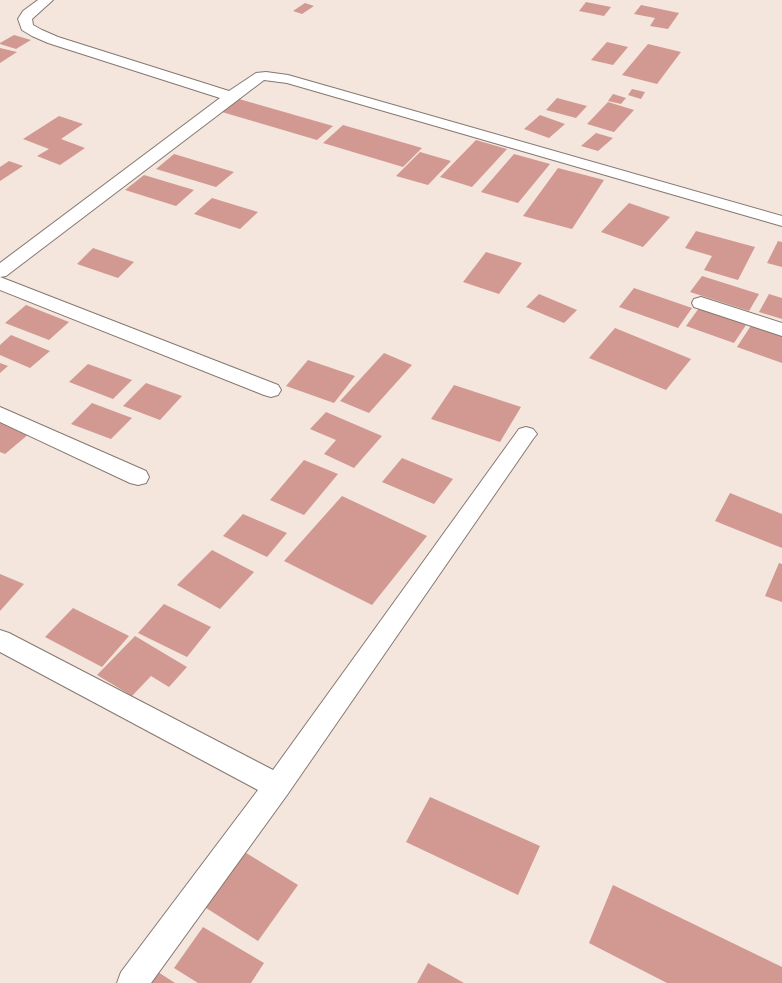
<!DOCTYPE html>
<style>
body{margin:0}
canvas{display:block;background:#f4e5dd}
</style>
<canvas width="782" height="983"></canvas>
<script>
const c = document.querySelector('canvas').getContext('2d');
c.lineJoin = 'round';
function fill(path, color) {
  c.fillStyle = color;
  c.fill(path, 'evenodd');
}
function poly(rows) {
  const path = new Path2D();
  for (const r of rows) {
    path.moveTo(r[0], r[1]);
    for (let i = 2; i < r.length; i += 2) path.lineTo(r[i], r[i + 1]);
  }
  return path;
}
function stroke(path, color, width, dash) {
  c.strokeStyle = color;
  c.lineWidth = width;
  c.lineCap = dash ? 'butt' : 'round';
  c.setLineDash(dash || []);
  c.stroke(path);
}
fill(poly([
 [586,2,611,7,604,16,579,11],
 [305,3,314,6,302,14,293,11],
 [641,5,679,13,668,29,650,26,655,18,634,14],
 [14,35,31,40,16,49,0,44,0,43],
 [607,42,628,47,613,65,591,60],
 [648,44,681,52,657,84,622,75],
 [0,48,17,52,0,63],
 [632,89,645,92,641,99,628,95],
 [613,94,626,98,621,104,608,101],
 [557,98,587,106,576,118,546,110],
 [239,99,333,126,317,140,222,112],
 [608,102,634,110,614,132,587,124],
 [540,115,565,124,549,138,524,129],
 [59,116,83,124,61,139,85,148,60,165,37,156,49,149,23,139],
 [343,125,422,148,403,167,323,143],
 [596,133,613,138,598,151,581,146],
 [476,140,507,149,472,187,440,177],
 [420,152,451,161,428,185,396,176],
 [174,154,234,172,216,187,156,169],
 [514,154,550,164,518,203,481,192],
 [9,161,23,166,0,181,0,167],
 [558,168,604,180,572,229,523,216],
 [144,175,194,190,176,206,125,190],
 [212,198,258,212,240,229,194,214],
 [629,203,670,217,643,247,601,232],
 [696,231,755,247,738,280,704,270,712,256,685,248],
 [778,241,782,242,782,267,767,263],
 [93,248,134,262,118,278,77,264],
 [486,252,522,263,499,294,463,282],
 [702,276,759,294,749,311,690,292],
 [634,288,692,308,678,328,619,307],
 [539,294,577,310,564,323,526,307],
 [769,294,782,298,782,319,759,312],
 [26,305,69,322,49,340,5,323],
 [699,308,746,325,734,343,686,326],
 [752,324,782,334,782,363,737,347],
 [615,328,691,359,666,390,589,358],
 [11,335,50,351,30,368,0,355,0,345],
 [384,353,412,365,369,413,340,401],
 [308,360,355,376,334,403,286,386],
 [0,363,8,366,0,373],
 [88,364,132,380,113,399,69,382],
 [146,383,182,396,160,420,123,406],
 [454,385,521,407,500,442,431,419],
 [92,403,132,418,111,439,71,424],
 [326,412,382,436,354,468,324,454,336,440,310,429],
 [0,418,30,433,5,454,0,452],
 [402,458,453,479,434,504,382,482],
 [304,460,338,474,304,515,270,500],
 [730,493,782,514,782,548,715,521],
 [342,496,427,536,372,605,284,561],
 [243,514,287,533,267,557,223,536],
 [212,550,254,572,220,609,177,585],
 [779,563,782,564,782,602,765,596],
 [0,574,24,584,0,611],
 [164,604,211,627,187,657,138,633],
 [73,608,129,636,102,667,45,637],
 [135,636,187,667,169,687,151,676,132,696,97,675],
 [430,797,540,846,518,895,406,842],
 [243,851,298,885,258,941,203,906],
 [613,885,782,967,782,983,667,983,589,943],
 [203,927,264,963,251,983,198,983,174,968],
 [428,963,464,983,417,983],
 [158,972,175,983,150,983]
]), '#d19991');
const minor = poly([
 [38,0,53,0,32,19,33,25,42,30,58,37,229,91,256,73,266,72,288,75,782,216,782,226,287,83,264,80,6,276,0,277,278,385,281,390,278,395,271,397,264,395,0,290,0,263,220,98,48,43,32,36,22,30,18,19,23,11,38,0],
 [701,297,782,323,782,336,694,307,692,303,694,299,701,297],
 [0,407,146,471,149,477,146,483,138,485,130,483,0,422,0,407],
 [526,427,533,429,537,434,533,439,287,795,151,983,117,983,121,972,258,790,0,652,0,630,9,633,273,770,519,429,526,427]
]);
stroke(minor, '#857870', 2);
fill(minor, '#fff');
</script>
